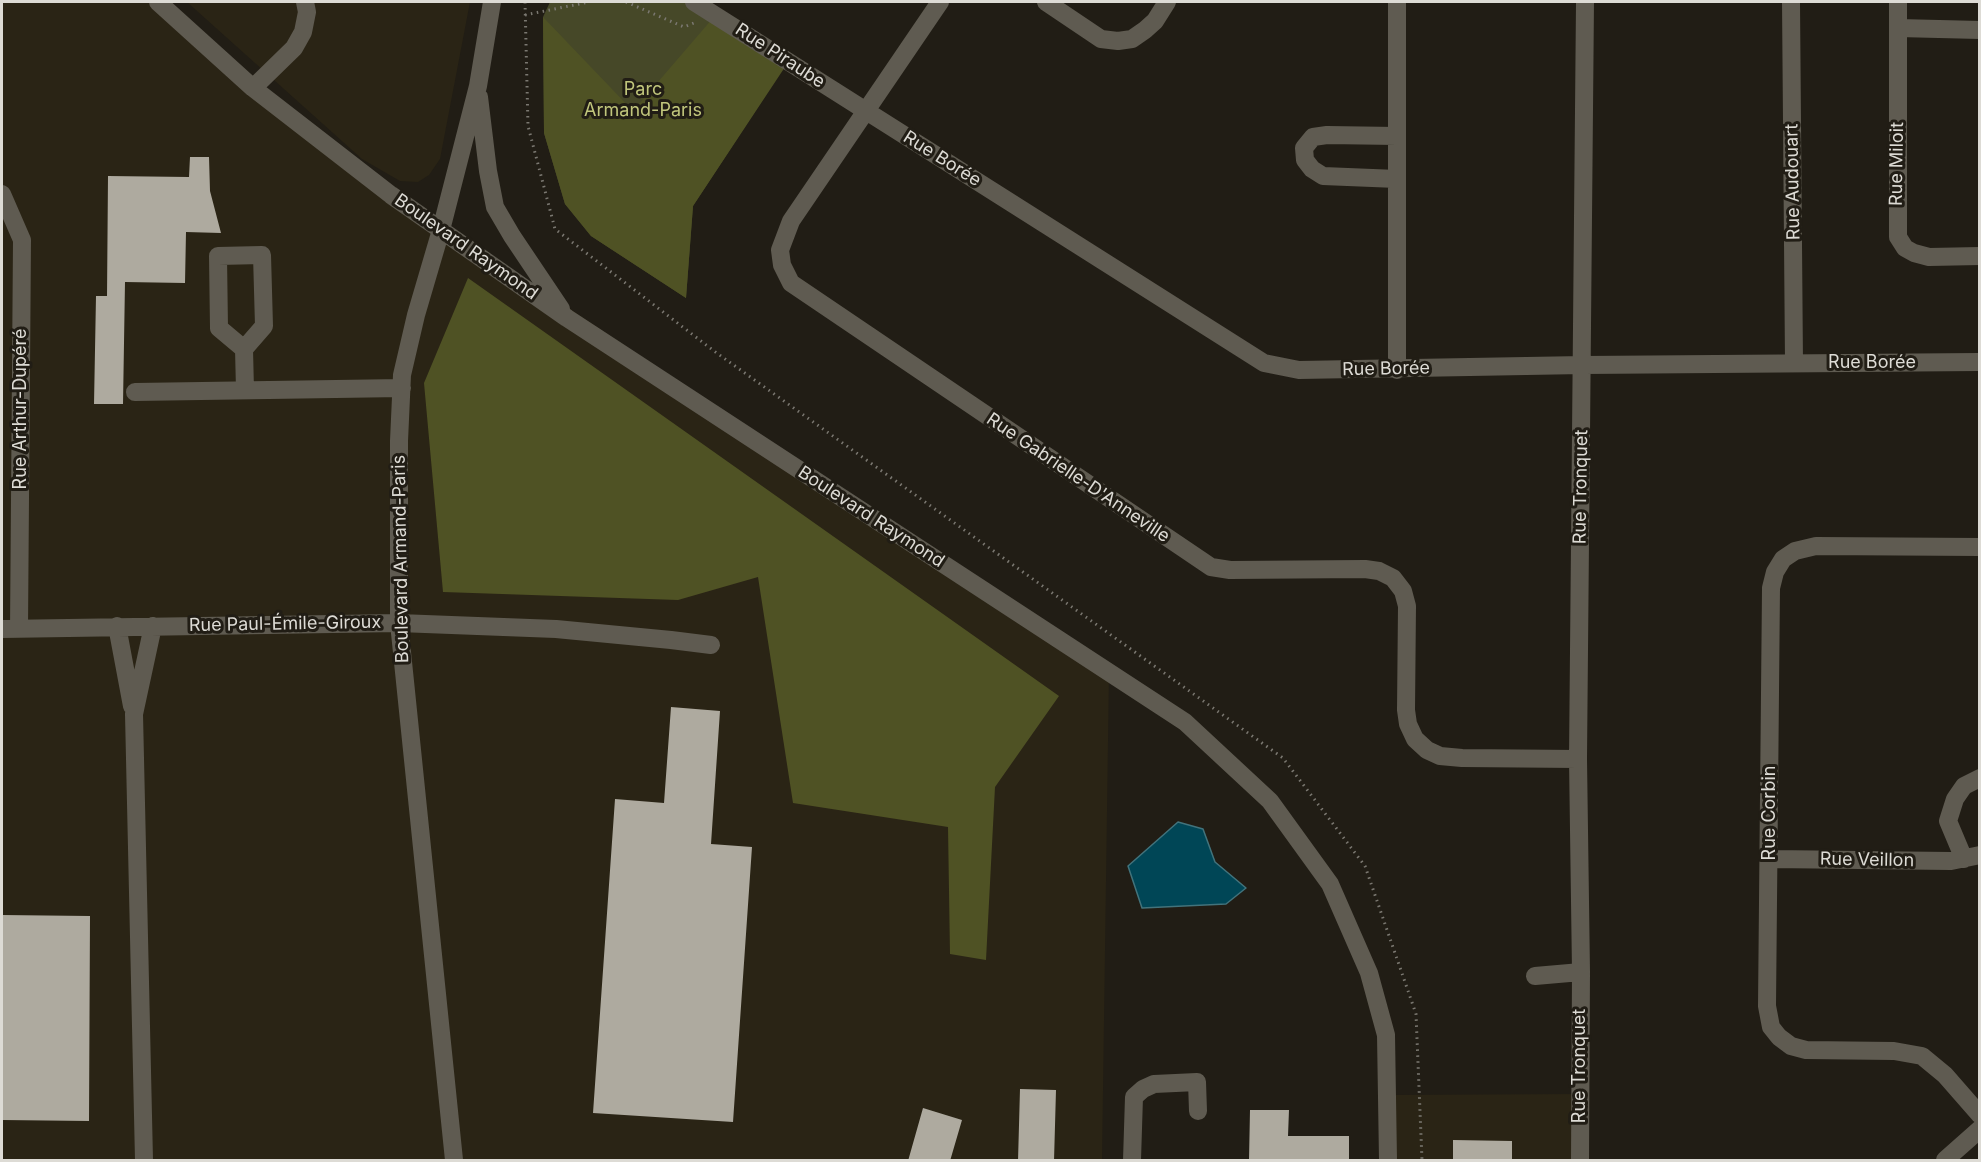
<!DOCTYPE html>
<meta charset="utf-8">
<style>
body{margin:0}
#map{position:relative;width:1981px;height:1162px;overflow:hidden;background:#211d15;font-family:Inter,sans-serif}
canvas{display:block}
.frame{position:absolute;inset:0;border:3px solid #dddbd5;pointer-events:none}
</style>
<div id="map">
<canvas width="1981" height="1162"></canvas>
<div class="frame"></div>
</div>
<script>
const c = document.querySelector('canvas').getContext('2d');
c.lineJoin = 'round';
function fill(path, color) {
  c.fillStyle = color;
  c.fill(path, 'evenodd');
}
function poly(rows) {
  const path = new Path2D();
  for (const r of rows) {
    path.moveTo(r[0], r[1]);
    for (let i = 2; i < r.length; i += 2) path.lineTo(r[i], r[i + 1]);
  }
  return path;
}
function stroke(path, color, width, dash) {
  c.strokeStyle = color;
  c.lineWidth = width;
  c.lineCap = dash ? 'butt' : 'round';
  c.setLineDash(dash || []);
  c.stroke(path);
}
function label(font, color, halo, rows, align = 'center') {
  c.font = font + ' Inter,sans-serif';
  c.lineWidth = 6;
  c.setLineDash([]);
  c.textBaseline = 'middle';
  c.strokeStyle = halo;
  c.fillStyle = color;
  for (const [text, x, y, turn = 0] of rows) {
    c.save();
    c.translate(x, y);
    c.rotate((+turn || 0) * Math.PI / 180);
    c.textAlign = isNaN(turn) ? turn : align;
    if (halo) c.strokeText(text, 0, 0);
    c.fillText(text, 0, 0);
    c.restore();
  }
}
fill(poly([
 [2,2,158,2,312,135,1109,672,1102,1160,2,1160],
 [187,2,470,2,440,159,429,175,418,182,400,181,362,159],
 [1580,1094,1580,1160,1388,1160,1388,1095]
]), '#2a2415');
fill(poly([
 [550,2,694,2,788,61,693,206,686,298,591,236,565,204,544,133,543,17]
]), '#464828');
fill(poly([
 [543,17,633,111,713,18,785,67,693,206,686,298,591,236,565,204,544,133],
 [468,278,1059,696,995,787,986,960,950,954,948,827,793,803,758,577,678,600,443,592,424,383]
]), '#4f5224');
const water = poly([
 [1178,822,1203,829,1215,862,1246,888,1226,904,1142,908,1128,866,1178,822]
]);
fill(water, '#004656');
stroke(water, '#42737c', 1.5);
fill(poly([
 [190,157,209,157,210,191,221,233,186,232,185,283,125,282,123,404,94,404,96,296,107,296,108,176,189,177],
 [671,707,720,711,711,844,752,847,733,1122,593,1113,615,799,664,803],
 [2,915,90,916,89,1121,2,1120],
 [1020,1089,1056,1090,1054,1161,1018,1161],
 [923,1108,962,1120,950,1161,908,1161],
 [1250,1110,1289,1110,1288,1136,1349,1136,1349,1161,1249,1161],
 [1453,1140,1512,1141,1512,1161,1453,1161]
]), '#aeaa9f');
stroke(poly([
 [525,2,528,126,555,229,714,351,1283,758,1365,866,1416,1014,1422,1160],
 [626,2,684,27,694,23],
 [525,15,589,2]
]), '#7b7871', 3, [1.5, 4.5]);
stroke(poly([
 [158,2,253,88,391,195,567,318,1185,722,1270,801,1330,884,1369,973,1386,1035,1388,1160],
 [694,2,1264,363,1299,370,1583,365,1980,362],
 [940,2,791,221,780,250,782,265,791,283,1211,567,1230,570,1365,569,1379,571,1393,578,1403,591,1407,606,1406,710,1408,724,1415,739,1427,750,1440,756,1462,758,1578,759],
 [1046,2,1101,39,1118,41,1132,39,1145,30,1155,21,1167,2],
 [1791,2,1794,363],
 [1898,2,1898,237,1905,248,1914,253,1929,257,1980,256],
 [1898,28,1980,30],
 [253,88,294,48,303,32,307,12,305,2],
 [479,97,488,171,495,207,512,236,561,309],
 [1397,179,1323,176,1312,169,1305,160,1304,148,1313,137,1327,135,1397,136],
 [2,194,22,240,19,628],
 [244,349,219,328,218,256,262,255,264,326,244,349,245,390],
 [1397,370,1397,2],
 [135,392,402,388],
 [1980,547,1816,546,1795,551,1783,559,1775,572,1771,588,1767,1006,1771,1027,1779,1037,1791,1046,1806,1050,1894,1051,1922,1056,1945,1075,1980,1115],
 [117,626,132,706],
 [2,629,399,623,556,629,671,640,711,645],
 [1770,859,1951,861,1980,855],
 [1964,859,1948,821,1955,799,1964,786,1980,778],
 [1535,976,1581,972],
 [144,1160,134,714,153,626],
 [454,1160,399,623,399,441,402,375,416,315,441,230,478,86,492,2],
 [1132,1160,1134,1097,1143,1089,1154,1084,1197,1082,1198,1111],
 [1580,1160,1581,972,1578,759,1585,2],
 [1945,1160,1980,1129]
]), '#5f5b51', 18);
label('18px', '#dddbd5', '#211d15', [
 ["Rue Piraube",780,56,33],
 ["Rue Borée",942,159,32],
 ["Rue Miloit",1897,164,-89],
 ["Rue Audouart",1793,182,-91],
 ["Boulevard Raymond",466,247,35],
 ["Rue Borée",1872,363],
 ["Rue Borée",1386,369,-1],
 ["Rue Arthur-Dupéré",21,409,-90],
 ["Rue Gabrielle-D'Anneville",1078,478,34],
 ["Rue Tronquet",1581,487,-89],
 ["Boulevard Raymond",871,517,33],
 ["Boulevard Armand-Paris",401,559,-91],
 ["Rue Paul-Émile-Giroux",285,624,-1],
 ["Rue Corbin",1770,813,-90],
 ["Rue Veillon",1867,860,1],
 ["Rue Tronquet",1580,1066,-90]
]);
label('18px', '#c1c67c', '#211d15', [
 ["Parc",643,90],
 ["Armand-Paris",643,111]
]);
</script>
